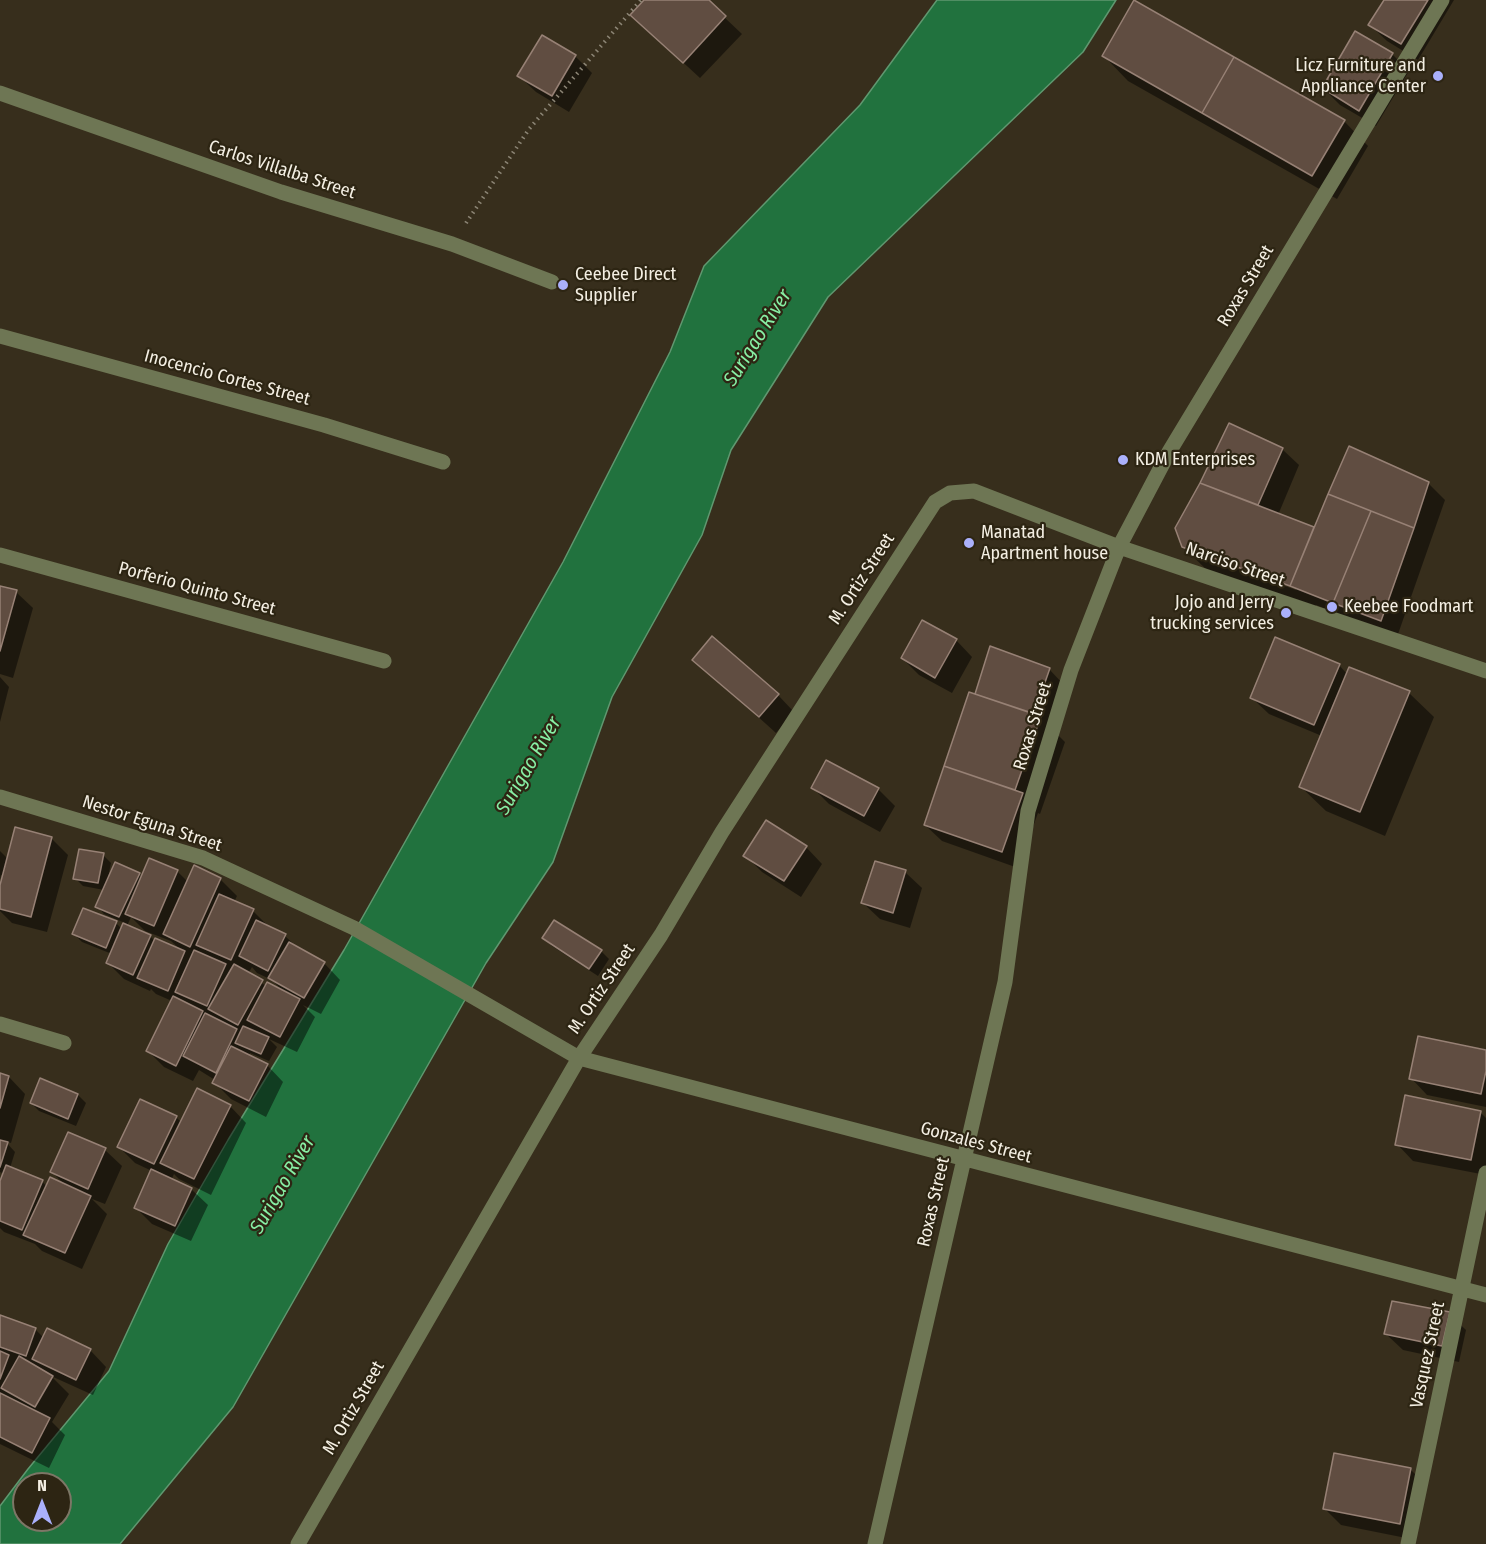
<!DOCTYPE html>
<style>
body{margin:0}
#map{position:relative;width:1486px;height:1544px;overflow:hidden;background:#372e1c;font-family:"Fira Sans Condensed",sans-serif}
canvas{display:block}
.north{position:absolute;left:12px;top:1472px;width:60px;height:60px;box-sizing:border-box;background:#2d2513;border:2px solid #7d7666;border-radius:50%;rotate:0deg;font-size:16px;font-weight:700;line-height:24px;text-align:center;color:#f4efe3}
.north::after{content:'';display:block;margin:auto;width:21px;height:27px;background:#aab0fb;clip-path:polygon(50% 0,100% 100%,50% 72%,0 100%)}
</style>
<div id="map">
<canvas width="1486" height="1544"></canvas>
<div class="north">N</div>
</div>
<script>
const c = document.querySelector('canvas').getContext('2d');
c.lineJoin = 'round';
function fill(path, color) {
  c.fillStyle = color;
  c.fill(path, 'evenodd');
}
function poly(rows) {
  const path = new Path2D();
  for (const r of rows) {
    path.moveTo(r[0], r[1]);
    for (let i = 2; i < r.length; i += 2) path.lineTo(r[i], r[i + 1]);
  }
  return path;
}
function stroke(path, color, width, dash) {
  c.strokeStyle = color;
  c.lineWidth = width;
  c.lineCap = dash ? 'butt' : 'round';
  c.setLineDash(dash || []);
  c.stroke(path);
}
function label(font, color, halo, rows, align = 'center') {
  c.font = font + ' "Fira Sans Condensed",sans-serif';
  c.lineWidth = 4.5;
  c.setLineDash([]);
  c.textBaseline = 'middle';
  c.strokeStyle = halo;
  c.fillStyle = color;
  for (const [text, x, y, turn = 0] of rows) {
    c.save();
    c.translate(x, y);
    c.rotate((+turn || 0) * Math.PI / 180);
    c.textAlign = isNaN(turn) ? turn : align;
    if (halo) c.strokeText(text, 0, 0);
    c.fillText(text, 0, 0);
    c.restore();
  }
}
const water = poly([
 [937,0,1116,0,1083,52,828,297,731,450,702,535,612,697,553,862,486,963,233,1407,120,1544,0,1544,0,1506,28,1469,109,1371,168,1244,228,1140,344,950,563,562,670,352,704,266,860,105,937,0],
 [24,1484,60,1484,60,1520,24,1520,24,1484]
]);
fill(water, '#21723e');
stroke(water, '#609870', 1.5);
fill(poly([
 [646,0,706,0,742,34,700,78,649,31],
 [1385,0,1454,0,1418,60,1387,41,1370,25],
 [543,37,575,56,592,73,569,112,536,92,519,76],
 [1392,54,1409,71,1376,126,1340,105,1323,88],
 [1104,56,1344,121,1368,146,1337,199,1128,81],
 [1230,425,1282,449,1299,465,1278,515,1315,530,1350,448,1428,483,1445,500,1397,637,1316,605,1314,610,1209,572,1183,547,1201,484],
 [1199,552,1297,587,1296,590,1199,555],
 [0,587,16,592,33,608,13,678,0,674],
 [956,640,972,657,952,693,919,675,902,658],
 [694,659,778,695,794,712,776,733],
 [1339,665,1347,674,1409,693,1434,717,1385,836,1326,811,1301,787,1322,736,1269,714,1252,698],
 [1049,669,1065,686,1051,728,1065,742,1040,814,1038,813,1018,868,942,841,925,825,946,766,981,697],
 [0,677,9,687,0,722],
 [826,762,878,789,895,806,880,832,829,804,813,788],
 [51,838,68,855,47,932,12,923,0,911,0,891,4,876,1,875,0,879,0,851,8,859],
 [806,847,822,864,801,897,762,872,745,855],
 [103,855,111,863,108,878,139,874,142,878,150,860,178,872,188,882,220,879,237,896,234,902,253,911,270,928,285,936,299,949,324,963,340,980,321,1014,303,1005,315,1017,297,1052,269,1039,277,1047,269,1061,250,1053,248,1056,267,1065,283,1082,266,1117,231,1099,214,1082,215,1080,199,1070,193,1081,164,1067,148,1051,172,1001,156,994,151,989,150,991,124,979,108,963,112,954,82,942,74,934,116,923,122,929,125,923,104,914,97,906,104,890,83,886,75,878],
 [131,917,149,935,127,926],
 [145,931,171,941,182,951,155,941],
 [252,967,257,973,272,980,285,993,266,986,248,974],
 [905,872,922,888,910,928,880,919,863,903],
 [544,938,601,951,609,959,598,976,552,946],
 [1486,1052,1486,1107,1427,1095,1411,1078],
 [0,1075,9,1077,25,1094,11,1143,5,1141,15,1152,10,1168,42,1181,47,1187,66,1186,52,1172,105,1150,122,1166,105,1204,92,1199,107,1214,82,1269,42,1251,35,1244,4,1232,0,1228,0,1185,4,1174,0,1172],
 [78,1095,86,1103,76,1126,39,1111,31,1103],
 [140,1101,176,1117,182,1123,230,1106,246,1123,211,1195,179,1179,174,1174,171,1180,191,1189,208,1205,191,1241,152,1224,136,1208,152,1171,135,1163,118,1146],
 [1480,1112,1486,1118,1486,1175,1413,1161,1397,1144],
 [1449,1314,1466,1330,1459,1362,1403,1350,1386,1334],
 [0,1317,35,1329,44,1338,90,1350,106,1367,93,1395,51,1376,69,1394,52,1422,65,1435,49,1468,0,1444],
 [1410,1469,1427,1486,1416,1540,1341,1525,1324,1508]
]), '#0007');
const building = poly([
 [644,0,709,0,726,16,683,63,630,15,644,0],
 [1134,0,1234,57,1202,113,1102,56,1134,0],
 [1384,0,1428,0,1401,44,1368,25,1384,0],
 [1355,31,1393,53,1359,111,1322,88,1355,31],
 [542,35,576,55,552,96,517,76,542,35],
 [1234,57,1345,120,1312,176,1202,113,1234,57],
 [1229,423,1283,448,1258,505,1200,483,1229,423],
 [1349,446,1429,482,1414,528,1328,494,1349,446],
 [1200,483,1314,527,1290,586,1182,547,1175,528,1200,483],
 [1328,494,1371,511,1333,603,1290,586,1328,494],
 [1371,511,1414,528,1381,621,1333,603,1371,511],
 [0,586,17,590,0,651,0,586],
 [922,620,957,639,935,678,901,658,922,620],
 [712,636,779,694,759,717,692,660,712,636],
 [1275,637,1340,664,1314,725,1250,698,1275,637],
 [990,646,1050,668,1034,714,975,694,990,646],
 [1349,667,1410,691,1360,812,1299,787,1349,667],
 [969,692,1041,716,1015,790,944,766,969,692],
 [826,760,879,788,864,816,811,788,826,760],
 [944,766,1023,793,1002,852,924,825,944,766],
 [766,820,807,846,784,881,743,856,766,820],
 [15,827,52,837,31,917,0,909,0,885,15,827],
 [79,849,104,853,98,883,73,879,79,849],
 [149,858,178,870,154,926,125,914,149,858],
 [875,861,906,870,893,913,861,903,875,861],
 [115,862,140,873,119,917,95,907,115,862],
 [194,865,221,878,190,947,163,934,194,865],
 [219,894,254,909,231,960,196,945,219,894],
 [83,908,117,921,106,948,72,934,83,908],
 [256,920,286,934,268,971,239,956,256,920],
 [554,920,602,950,589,969,542,938,554,920],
 [123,923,151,935,133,975,106,963,123,923],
 [155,938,185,951,168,991,137,978,155,938],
 [289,942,325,962,304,998,268,978,289,942],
 [194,950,226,964,207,1006,175,992,194,950],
 [234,964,263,980,238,1025,208,1009,234,964],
 [267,982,300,999,280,1037,247,1020,267,982],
 [173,996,203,1011,176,1066,146,1051,173,996],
 [205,1013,237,1029,216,1073,183,1056,205,1013],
 [243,1026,269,1037,261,1054,235,1043,243,1026],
 [1418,1036,1486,1050,1486,1071,1481,1094,1409,1079,1418,1036],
 [231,1046,268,1064,249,1101,212,1083,231,1046],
 [0,1073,9,1076,0,1108,0,1073],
 [40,1078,78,1094,68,1119,30,1103,40,1078],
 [197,1088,231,1105,194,1179,160,1163,197,1088],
 [1405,1095,1481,1111,1471,1160,1395,1145,1405,1095],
 [140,1099,177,1116,154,1164,117,1147,140,1099],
 [68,1132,106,1148,88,1189,50,1172,68,1132],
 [0,1140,8,1142,0,1167,0,1140],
 [6,1165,43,1180,22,1230,0,1221,0,1181,6,1165],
 [151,1169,192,1188,175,1226,134,1208,151,1169],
 [50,1177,91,1196,65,1253,23,1235,50,1177],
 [1392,1301,1450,1312,1442,1346,1384,1334,1392,1301],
 [0,1315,36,1328,26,1356,0,1347,0,1315],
 [47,1328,91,1349,76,1380,32,1359,47,1328],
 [0,1351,9,1355,0,1379,0,1351],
 [19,1356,53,1376,35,1407,1,1388,19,1356],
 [0,1393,50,1418,32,1453,0,1437,0,1393],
 [1334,1453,1411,1468,1400,1524,1323,1509,1334,1453]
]);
fill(building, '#604d41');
stroke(building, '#978175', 1.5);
stroke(poly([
 [466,223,529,129,641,0]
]), '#8c8575', 4, [1.5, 4.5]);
stroke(poly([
 [0,93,281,192,452,244,552,282],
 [0,336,324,425,443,462],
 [0,555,384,661],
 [0,797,203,858,354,928,579,1058,1486,1295],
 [0,1024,64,1043],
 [298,1544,579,1058,661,935,722,832,935,502,950,493,974,491,1119,547,1486,671],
 [875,1544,1005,982,1028,811,1071,670,1119,547,1169,452,1442,0],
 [1408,1544,1486,1173]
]), '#6e7654', 15);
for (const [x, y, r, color] of [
 [1438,76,6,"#aab0fb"],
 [563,285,6,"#aab0fb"],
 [1123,460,6,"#aab0fb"],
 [969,543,6,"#aab0fb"],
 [1332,607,6,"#aab0fb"],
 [1286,613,6,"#aab0fb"]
]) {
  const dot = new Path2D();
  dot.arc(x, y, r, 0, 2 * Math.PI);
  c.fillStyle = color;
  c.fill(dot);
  stroke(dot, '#2d2513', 2);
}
label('18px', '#f4efe3', '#2d2513', [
 ["Licz Furniture and",1426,66,"right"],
 ["Appliance Center",1426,87,"right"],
 ["Ceebee Direct",575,275],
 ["Supplier",575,296],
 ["KDM Enterprises",1135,460],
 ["Manatad",981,533],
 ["Apartment house",981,554],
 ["Jojo and Jerry",1274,603,"right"],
 ["trucking services",1274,624,"right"],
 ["Keebee Foodmart",1344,607]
], 'left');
label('18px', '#f4efe3', '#2d2513', [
 ["Carlos Villalba Street",282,170,18],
 ["Roxas Street",1246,286,-59],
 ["Inocencio Cortes Street",227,378,15],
 ["Narciso Street",1235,565,19],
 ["M. Ortiz Street",862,579,-57],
 ["Porferio Quinto Street",197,589,15],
 ["Roxas Street",1033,726,-73],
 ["Nestor Eguna Street",152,824,18],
 ["M. Ortiz Street",602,989,-56],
 ["Gonzales Street",976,1143,15],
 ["Roxas Street",934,1202,-77],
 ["Vasquez Street",1428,1355,-78],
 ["M. Ortiz Street",354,1408,-60]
]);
label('italic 20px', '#87efa4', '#2d2513', [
 ["Surigao River",758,338,-58],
 ["Surigao River",529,766,-60],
 ["Surigao River",283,1185,-60]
]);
</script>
